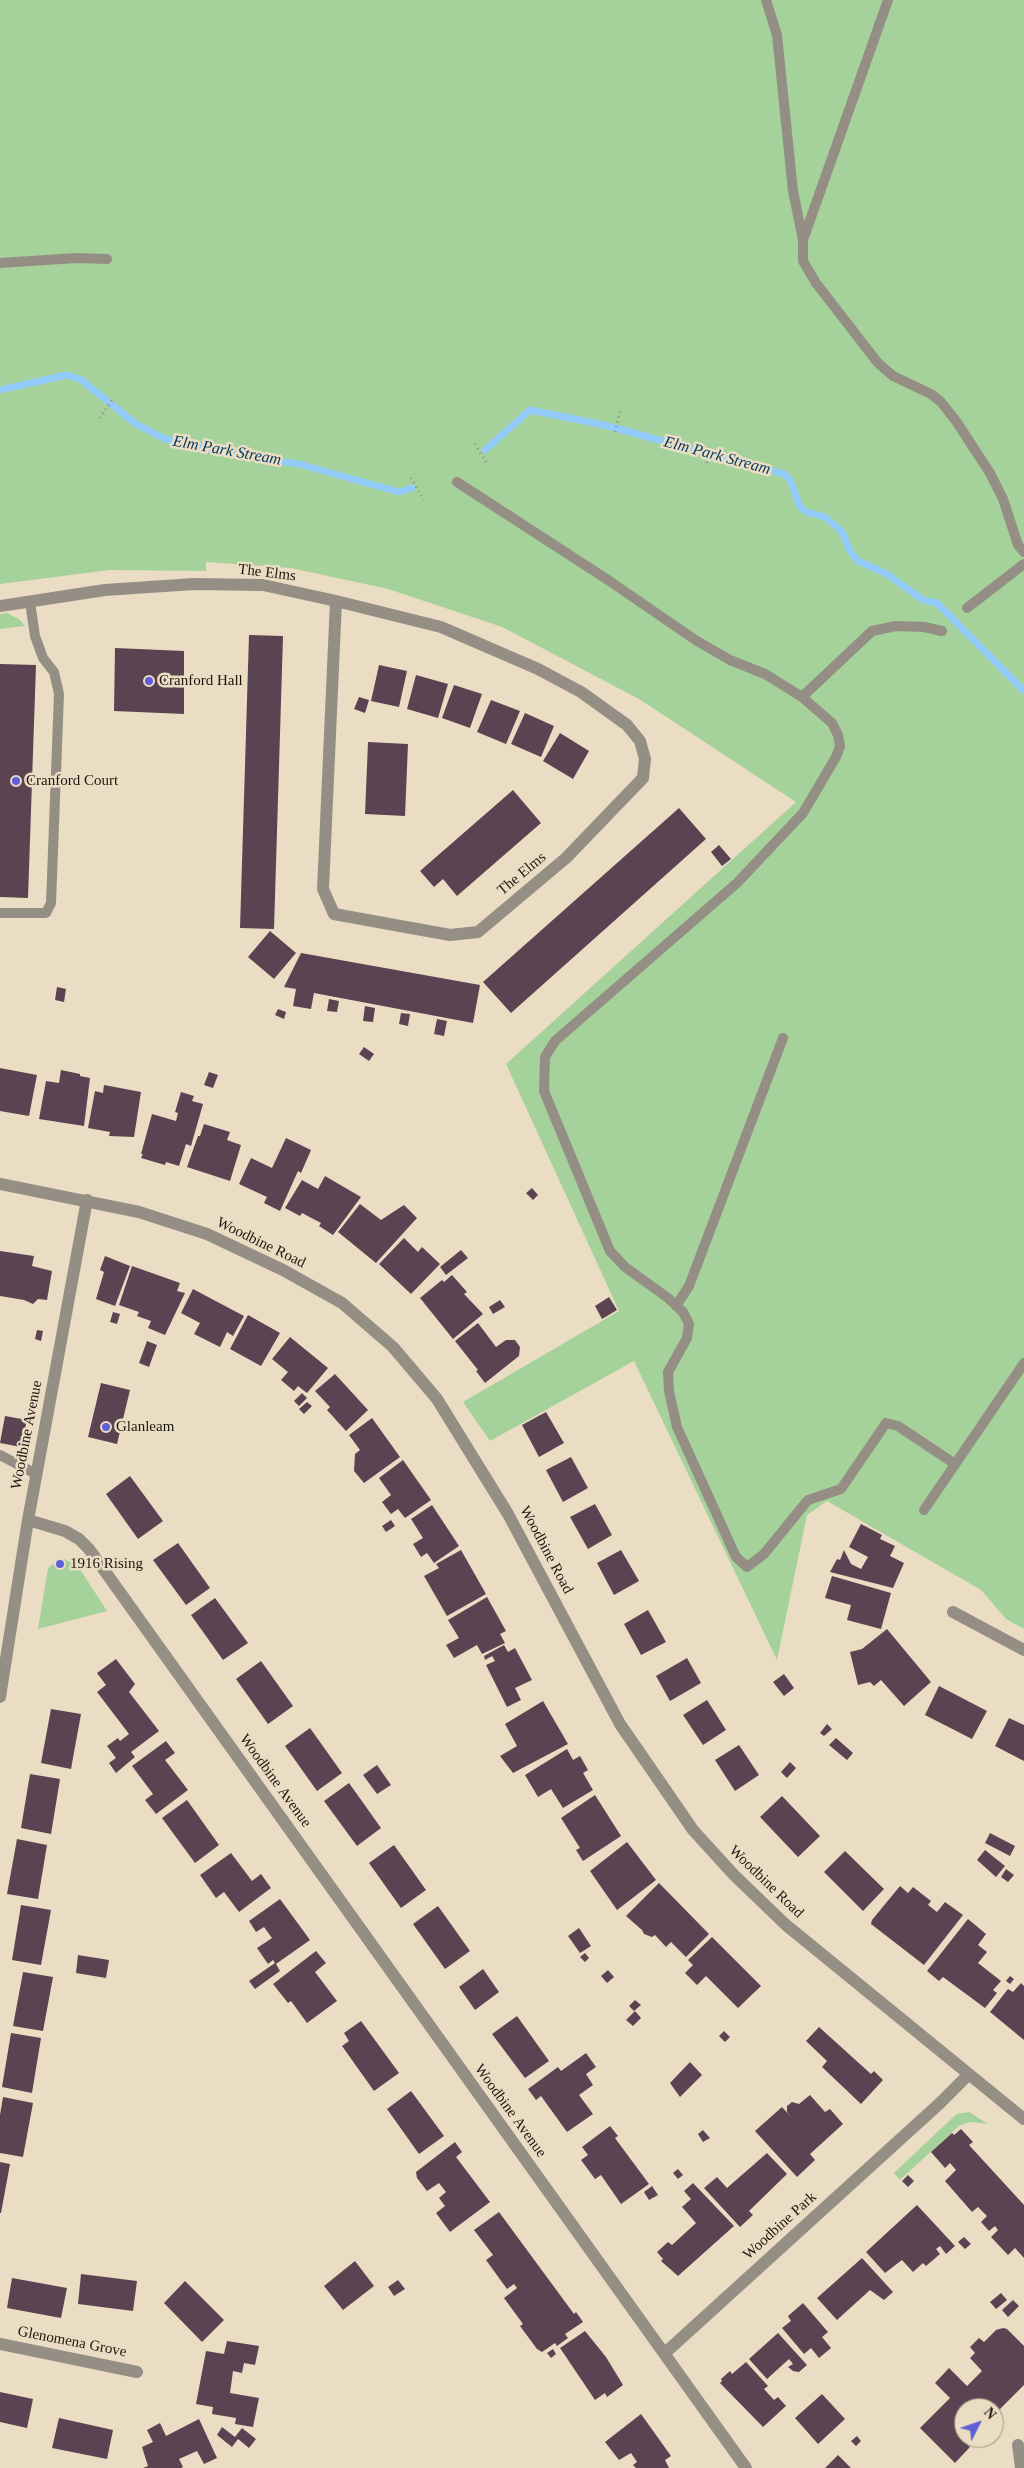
<!DOCTYPE html>
<style>
body{margin:0}
#map{position:relative;width:1024px;height:2468px;overflow:hidden;background:#eaddc4;font-family:"Times New Roman",serif}
canvas{display:block}
.north{position:absolute;left:954px;top:2398px;width:50px;height:50px;box-sizing:border-box;background:#eaddc4;border:1px solid #988e7b;border-radius:50%;rotate:49deg;font-size:14px;font-weight:700;line-height:20px;text-align:center;color:#1c170e}
.north::after{content:'';display:block;margin:auto;width:18px;height:22px;background:#605fd8;clip-path:polygon(50% 0,100% 100%,50% 72%,0 100%)}
</style>
<div id="map">
<canvas width="1024" height="2468"></canvas>
<div class="north">N</div>
</div>
<script>
const c = document.querySelector('canvas').getContext('2d');
c.lineJoin = 'round';
function fill(path, color) {
  c.fillStyle = color;
  c.fill(path, 'evenodd');
}
function poly(rows) {
  const path = new Path2D();
  for (const r of rows) {
    path.moveTo(r[0], r[1]);
    for (let i = 2; i < r.length; i += 2) path.lineTo(r[i], r[i + 1]);
  }
  return path;
}
function stroke(path, color, width, dash) {
  c.strokeStyle = color;
  c.lineWidth = width;
  c.lineCap = dash ? 'butt' : 'round';
  c.setLineDash(dash || []);
  c.stroke(path);
}
function label(font, color, halo, rows, align = 'center') {
  c.font = font + ' "Times New Roman",serif';
  c.lineWidth = 5;
  c.setLineDash([]);
  c.textBaseline = 'middle';
  c.strokeStyle = halo;
  c.fillStyle = color;
  for (const [text, x, y, turn = 0] of rows) {
    c.save();
    c.translate(x, y);
    c.rotate((+turn || 0) * Math.PI / 180);
    c.textAlign = isNaN(turn) ? turn : align;
    if (halo) c.strokeText(text, 0, 0);
    c.fillText(text, 0, 0);
    c.restore();
  }
}
fill(poly([
 [0,0,1024,0,1024,1629,1006,1619,981,1590,827,1501,807,1515,777,1660,634,1361,490,1441,463,1402,619,1311,506,1064,796,802,639,699,502,627,388,589,291,568,206,562,206,571,110,570,0,584],
 [7,613,19,619,25,626,0,629,0,614],
 [62,1558,78,1566,107,1611,38,1629,48,1568],
 [969,2112,988,2124,970,2122,960,2125,900,2180,894,2173,950,2120,957,2114]
]), '#a5d29a');
stroke(poly([
 [0,390,66,375,80,379,136,424,165,439,243,456,299,464,399,492,412,488],
 [485,450,530,410,604,425,784,474,790,480,800,507,807,512,825,517,842,532,850,551,858,561,887,574,923,600,937,603,1024,691]
]), '#93cbfb', 7);
fill(poly([
 [249,635,283,636,274,929,240,928],
 [115,648,184,651,184,714,114,711],
 [0,664,36,665,28,898,0,897],
 [379,665,407,671,399,707,371,701],
 [416,675,448,684,438,718,407,709],
 [454,685,482,694,470,728,442,718],
 [359,697,369,700,365,713,354,709],
 [491,700,520,711,506,744,477,732],
 [525,713,554,726,541,757,511,744],
 [560,733,589,751,573,779,543,761],
 [368,742,408,744,405,816,365,814],
 [513,790,541,823,457,896,443,879,434,887,420,871],
 [679,808,706,839,511,1013,483,982],
 [719,845,731,859,722,866,711,852],
 [270,931,296,953,274,979,248,957],
 [301,953,480,985,473,1023,314,993,311,1009,293,1006,296,989,284,987],
 [57,987,66,989,64,1002,55,1000],
 [329,999,339,1001,337,1012,327,1011],
 [365,1006,375,1008,373,1022,363,1021],
 [278,1009,286,1012,284,1019,275,1015],
 [401,1013,410,1014,408,1026,399,1024],
 [437,1019,447,1021,444,1036,434,1034],
 [364,1047,374,1054,369,1061,359,1054],
 [0,1068,37,1075,29,1116,0,1111],
 [61,1070,80,1074,80,1076,90,1078,84,1126,39,1119,46,1081,59,1083],
 [209,1072,218,1075,213,1088,204,1085],
 [104,1085,141,1092,134,1137,109,1136,110,1132,88,1128,95,1091,103,1093],
 [181,1092,194,1096,192,1101,203,1104,191,1146,186,1144,179,1166,166,1162,165,1165,141,1158,143,1154,141,1154,152,1114,176,1121,178,1113,175,1112],
 [204,1124,230,1132,227,1140,241,1145,230,1181,187,1167,198,1136,200,1136],
 [286,1138,311,1150,301,1173,298,1171,280,1211,264,1203,267,1197,239,1184,251,1158,272,1168],
 [325,1176,361,1197,333,1235,319,1226,321,1223,302,1213,300,1216,285,1208,302,1180,318,1189],
 [532,1188,538,1195,533,1200,526,1193],
 [360,1204,381,1220,404,1205,417,1218,376,1263,338,1232],
 [404,1238,418,1252,422,1247,440,1264,411,1294,379,1264],
 [461,1250,468,1258,446,1275,440,1267],
 [0,1251,34,1256,32,1266,52,1271,47,1300,38,1299,33,1304,24,1300,0,1296],
 [105,1256,130,1266,115,1306,96,1299,104,1272,100,1270],
 [132,1266,180,1283,177,1291,185,1293,165,1335,148,1328,151,1321,137,1316,139,1312,119,1305],
 [452,1275,467,1292,464,1294,483,1314,453,1339,420,1298,442,1280,444,1282],
 [193,1289,244,1316,233,1336,227,1332,220,1347,194,1334,200,1323,181,1313],
 [609,1297,617,1310,602,1319,595,1306],
 [500,1300,505,1307,493,1314,489,1307],
 [113,1312,120,1314,117,1324,110,1322],
 [248,1315,280,1333,261,1366,230,1349],
 [478,1323,496,1347,506,1340,515,1340,520,1347,519,1356,485,1383,476,1371,478,1370,455,1341],
 [37,1330,43,1331,41,1341,35,1339],
 [290,1337,328,1368,307,1393,298,1386,294,1391,281,1380,288,1372,272,1359],
 [147,1341,157,1345,149,1367,139,1363],
 [335,1374,368,1410,346,1431,327,1410,330,1407,315,1391],
 [101,1383,130,1390,117,1444,88,1437],
 [302,1393,307,1398,299,1406,294,1401],
 [307,1402,312,1406,304,1414,299,1409],
 [546,1412,564,1443,539,1457,522,1425],
 [5,1416,27,1420,21,1447,0,1443],
 [372,1418,400,1457,364,1483,354,1471,355,1454,360,1450,349,1435],
 [571,1457,588,1488,563,1502,546,1470],
 [403,1460,431,1500,405,1518,398,1509,391,1514,382,1502,391,1495,379,1478],
 [130,1476,163,1521,138,1539,106,1494],
 [595,1504,612,1535,588,1549,570,1517],
 [432,1505,459,1546,434,1563,427,1553,421,1557,413,1544,423,1538,411,1519],
 [391,1520,395,1526,386,1532,382,1526],
 [861,1524,882,1535,880,1539,895,1546,890,1556,904,1563,893,1588,830,1572,837,1559,840,1560,844,1550,851,1564,861,1569,868,1557,849,1547],
 [178,1543,210,1588,186,1605,153,1560],
 [461,1550,486,1594,447,1616,424,1576,439,1568,436,1564],
 [621,1550,639,1581,614,1595,597,1563],
 [832,1576,891,1593,881,1629,847,1620,851,1605,825,1598],
 [487,1597,506,1631,500,1634,505,1643,482,1654,477,1645,454,1658,446,1645,459,1638,448,1620],
 [215,1598,248,1643,223,1660,191,1615],
 [648,1610,666,1642,641,1655,624,1624],
 [887,1629,931,1682,904,1706,881,1680,874,1686,870,1682,858,1685,850,1652,862,1649],
 [504,1645,508,1652,515,1648,532,1680,515,1688,521,1700,507,1707,486,1665,495,1661,492,1656,485,1660,484,1656],
 [687,1658,701,1683,670,1701,656,1676],
 [116,1659,135,1684,129,1692,159,1731,131,1752,135,1757,116,1773,109,1763,116,1758,107,1746,118,1738,120,1741,129,1734,97,1692,106,1685,97,1673],
 [261,1661,293,1706,268,1724,236,1679],
 [784,1674,794,1688,784,1696,773,1682],
 [939,1686,987,1711,972,1739,925,1715],
 [707,1700,726,1730,703,1745,683,1715],
 [543,1701,568,1744,513,1773,500,1756,517,1746,505,1724],
 [51,1709,81,1714,71,1769,41,1763],
 [1009,1718,1024,1725,1024,1761,995,1746],
 [827,1724,832,1729,824,1736,820,1733],
 [310,1728,342,1773,317,1791,285,1746],
 [836,1738,853,1753,847,1760,829,1745],
 [166,1741,175,1753,165,1760,188,1790,156,1814,145,1800,153,1794,132,1766],
 [739,1745,759,1775,735,1791,715,1760],
 [567,1749,573,1760,580,1756,588,1770,583,1773,593,1790,563,1808,551,1789,538,1797,525,1775],
 [790,1762,796,1768,787,1778,781,1772],
 [377,1765,391,1785,377,1794,363,1775],
 [30,1774,60,1779,51,1834,21,1828],
 [349,1783,381,1828,357,1846,324,1801],
 [595,1795,621,1836,583,1861,576,1850,580,1848,561,1818],
 [782,1796,820,1836,798,1857,760,1817],
 [187,1800,219,1845,195,1863,162,1818],
 [990,1833,1015,1846,1010,1856,985,1843],
 [17,1839,47,1845,38,1899,7,1894],
 [627,1842,656,1880,617,1910,590,1871],
 [394,1845,426,1890,401,1908,369,1863],
 [985,1850,1005,1866,996,1877,977,1860],
 [845,1851,884,1889,863,1911,824,1872],
 [231,1853,252,1881,261,1874,271,1888,239,1912,224,1892,216,1898,200,1875],
 [1006,1869,1014,1875,1008,1882,1001,1877],
 [659,1883,709,1934,686,1957,671,1942,666,1947,655,1935,652,1937,644,1934,642,1930,626,1916],
 [900,1886,908,1893,913,1887,931,1901,928,1905,937,1912,945,1902,963,1915,924,1965,871,1924,872,1920],
 [280,1899,310,1940,276,1964,280,1971,255,1989,249,1981,275,1963,273,1960,268,1964,257,1948,272,1938,264,1927,256,1932,249,1921],
 [21,1905,51,1910,41,1965,12,1960],
 [438,1906,470,1951,445,1969,413,1924],
 [968,1919,986,1934,978,1945,987,1952,978,1963,1001,1981,993,1990,997,1993,985,2008,943,1977,939,1981,927,1971],
 [579,1928,591,1946,580,1953,568,1936],
 [712,1937,761,1986,738,2008,706,1976,697,1985,685,1973,693,1965,688,1960],
 [316,1951,326,1963,315,1972,337,2001,307,2023,291,2001,288,2003,273,1984],
 [585,1953,589,1958,585,1962,580,1957],
 [78,1955,109,1960,106,1978,76,1973],
 [483,1969,499,1992,475,2010,459,1987],
 [608,1970,614,1977,607,1983,601,1976],
 [23,1972,53,1977,43,2031,13,2026],
 [1010,1976,1014,1979,1010,1984,1006,1981],
 [1021,1983,1024,1986,1024,2040,990,2012,1008,1989,1013,1992],
 [635,2000,641,2005,634,2011,629,2006],
 [635,2011,641,2018,633,2026,626,2020],
 [517,2016,549,2061,525,2078,492,2034],
 [361,2021,399,2073,374,2091,342,2046,349,2041,344,2033],
 [819,2027,871,2074,874,2071,883,2080,861,2104,822,2067,827,2061,806,2041],
 [724,2031,730,2037,725,2042,719,2036],
 [11,2033,41,2038,32,2093,2,2087],
 [586,2053,596,2067,586,2074,593,2085,579,2095,593,2114,567,2132,541,2096,536,2100,528,2089,558,2067,561,2071],
 [690,2062,702,2075,680,2097,670,2083],
 [411,2091,444,2136,419,2154,387,2109],
 [810,2095,825,2112,830,2109,843,2124,810,2154,815,2160,797,2177,755,2131,782,2107,792,2118,787,2112,787,2106,792,2102,799,2104],
 [3,2097,33,2103,23,2157,0,2153,0,2115],
 [610,2126,618,2136,615,2138,649,2184,621,2204,601,2175,595,2179,581,2160,588,2155,582,2147],
 [961,2129,973,2142,969,2145,1024,2205,1024,2258,1015,2248,1008,2255,991,2237,998,2230,995,2226,989,2231,981,2222,987,2216,978,2207,972,2212,945,2181,956,2170,950,2163,945,2168,931,2152,952,2133,954,2135],
 [703,2130,710,2138,703,2142,698,2134],
 [455,2142,462,2152,456,2157,490,2202,450,2232,436,2213,445,2206,439,2198,446,2192,439,2183,427,2191,417,2178,416,2172],
 [767,2153,787,2174,749,2211,753,2215,740,2227,704,2188,717,2177,727,2188],
 [0,2162,10,2164,1,2213,0,2213],
 [678,2169,683,2175,678,2179,673,2173],
 [908,2175,914,2181,908,2187,902,2181],
 [693,2183,734,2226,678,2276,661,2261,663,2259,657,2252,668,2242,672,2245,696,2223,682,2207,691,2199,684,2191],
 [652,2186,658,2195,649,2200,644,2192],
 [917,2205,955,2246,946,2254,940,2246,936,2249,940,2254,926,2266,923,2263,913,2272,902,2260,885,2273,866,2252],
 [499,2212,574,2314,576,2312,583,2322,565,2334,568,2338,557,2346,555,2343,542,2352,537,2349,520,2326,523,2324,504,2298,517,2288,514,2284,507,2289,486,2260,493,2255,474,2230],
 [964,2237,971,2244,965,2249,958,2242],
 [862,2258,893,2292,884,2300,870,2290,837,2320,817,2298],
 [355,2261,374,2286,343,2310,324,2286],
 [81,2274,137,2281,133,2311,78,2304],
 [12,2278,67,2288,61,2318,7,2308],
 [398,2280,405,2289,394,2296,388,2287],
 [185,2281,224,2320,202,2342,164,2303],
 [1001,2293,1007,2300,996,2309,990,2302],
 [1013,2300,1019,2306,1008,2317,1002,2310],
 [803,2303,828,2332,822,2337,831,2348,819,2358,811,2348,804,2354,782,2328,791,2321,788,2316],
 [1003,2328,1007,2329,1024,2346,1024,2385,994,2415,994,2408,964,2408,964,2438,971,2438,966,2443,970,2447,955,2463,920,2428,950,2398,935,2383,949,2368,967,2386,982,2371,970,2358,975,2353,970,2347,979,2338,984,2342,996,2330],
 [585,2331,606,2357,623,2385,607,2397,605,2393,595,2400,560,2348],
 [778,2333,807,2365,799,2372,793,2371,788,2367,793,2364,789,2359,767,2379,749,2359],
 [227,2341,259,2346,255,2365,244,2363,242,2373,233,2371,230,2393,259,2398,253,2427,235,2424,236,2418,212,2414,213,2407,196,2404,206,2351,224,2354],
 [553,2349,556,2354,551,2358,547,2353],
 [746,2362,768,2386,764,2389,774,2400,778,2397,786,2406,763,2427,720,2383,722,2381,721,2379,730,2371,732,2374],
 [0,2392,33,2399,27,2428,0,2422],
 [822,2394,845,2419,818,2444,795,2418],
 [641,2414,671,2456,665,2460,669,2468,636,2468,633,2465,637,2462,631,2453,619,2460,605,2442],
 [59,2418,113,2430,107,2459,52,2448],
 [199,2419,217,2458,204,2464,197,2451,179,2459,183,2467,181,2468,143,2468,148,2466,142,2447,153,2442,147,2430,160,2423,166,2436],
 [222,2427,235,2437,242,2428,256,2439,249,2448,238,2439,232,2447,217,2435],
 [857,2436,861,2441,856,2446,851,2441],
 [838,2455,851,2468,825,2468]
]), '#5b4451');
stroke(poly([
 [100,418,114,397],
 [615,432,621,408],
 [475,444,486,462],
 [707,463,709,444],
 [411,478,424,500]
]), '#978e7b', 3, [1, 4]);
stroke(poly([
 [766,0,777,35,793,191,803,240,803,261,816,283,878,363,893,376,931,394,941,402,956,421,990,473,1003,499,1018,545,1024,552],
 [803,240,888,0],
 [0,263,77,258,107,259],
 [457,482,608,580,697,641,730,660,765,674,802,697,832,723,838,735,840,746,836,757,803,813,737,883,555,1041,545,1057,544,1091,610,1251,625,1267,668,1298,683,1312,689,1324,687,1338,668,1372,669,1391,677,1427,736,1557,747,1567,764,1554,808,1500,841,1489,886,1423,898,1426,955,1464],
 [967,608,1024,564],
 [802,697,872,631,896,626,924,627,942,631],
 [0,913,46,913,51,903,59,694,54,672,43,658,35,636,30,602],
 [676,1306,689,1286,783,1038],
 [0,1455,36,1474],
 [924,1510,1024,1363]
]), '#958e85', 10);
stroke(poly([
 [0,606,105,590,194,584,263,585,336,601,441,627,538,669,581,692,627,725,640,741,645,759,643,778,566,858,478,932,450,935,334,914,323,889,336,601],
 [0,1184,139,1212,207,1234,283,1270,342,1303,393,1347,437,1399,508,1514,620,1724,693,1830,734,1875,786,1925,1024,2119],
 [28,1520,65,1531,79,1539,89,1549,746,2468],
 [953,1612,1024,1650],
 [0,1697,28,1520,87,1200],
 [0,2344,137,2372],
 [665,2353,939,2104,968,2075],
 [1018,2445,1021,2468]
]), '#958e85', 12);
for (const [x, y, r, color] of [
 [149,681,5,"#605fd8"],
 [16,781,5,"#605fd8"],
 [106,1427,5,"#605fd8"],
 [60,1564,5,"#605fd8"]
]) {
  const dot = new Path2D();
  dot.arc(x, y, r, 0, 2 * Math.PI);
  c.fillStyle = color;
  c.fill(dot);
  stroke(dot, '#eaddc4', 2);
}
label('15px', '#1c170e', '#eaddc4', [
 ["The Elms",267,573,7],
 ["The Elms",522,874,-40],
 ["Woodbine Road",261,1243,26],
 ["Woodbine Avenue",27,1435,-79],
 ["Woodbine Road",546,1550,62],
 ["Woodbine Avenue",275,1781,54],
 ["Woodbine Road",766,1882,44],
 ["Woodbine Avenue",510,2111,54],
 ["Woodbine Park",780,2226,-42],
 ["Glenomena Grove",72,2342,11]
]);
label('15px', '#1c170e', '#eaddc4', [
 ["Cranford Hall",159,681],
 ["Cranford Court",26,781],
 ["Glanleam",116,1427],
 ["1916 Rising",70,1564]
], 'left');
label('italic 16px', '#00385d', '#eaddc4', [
 ["Elm Park Stream",227,451,10],
 ["Elm Park Stream",717,456,15]
]);
</script>
